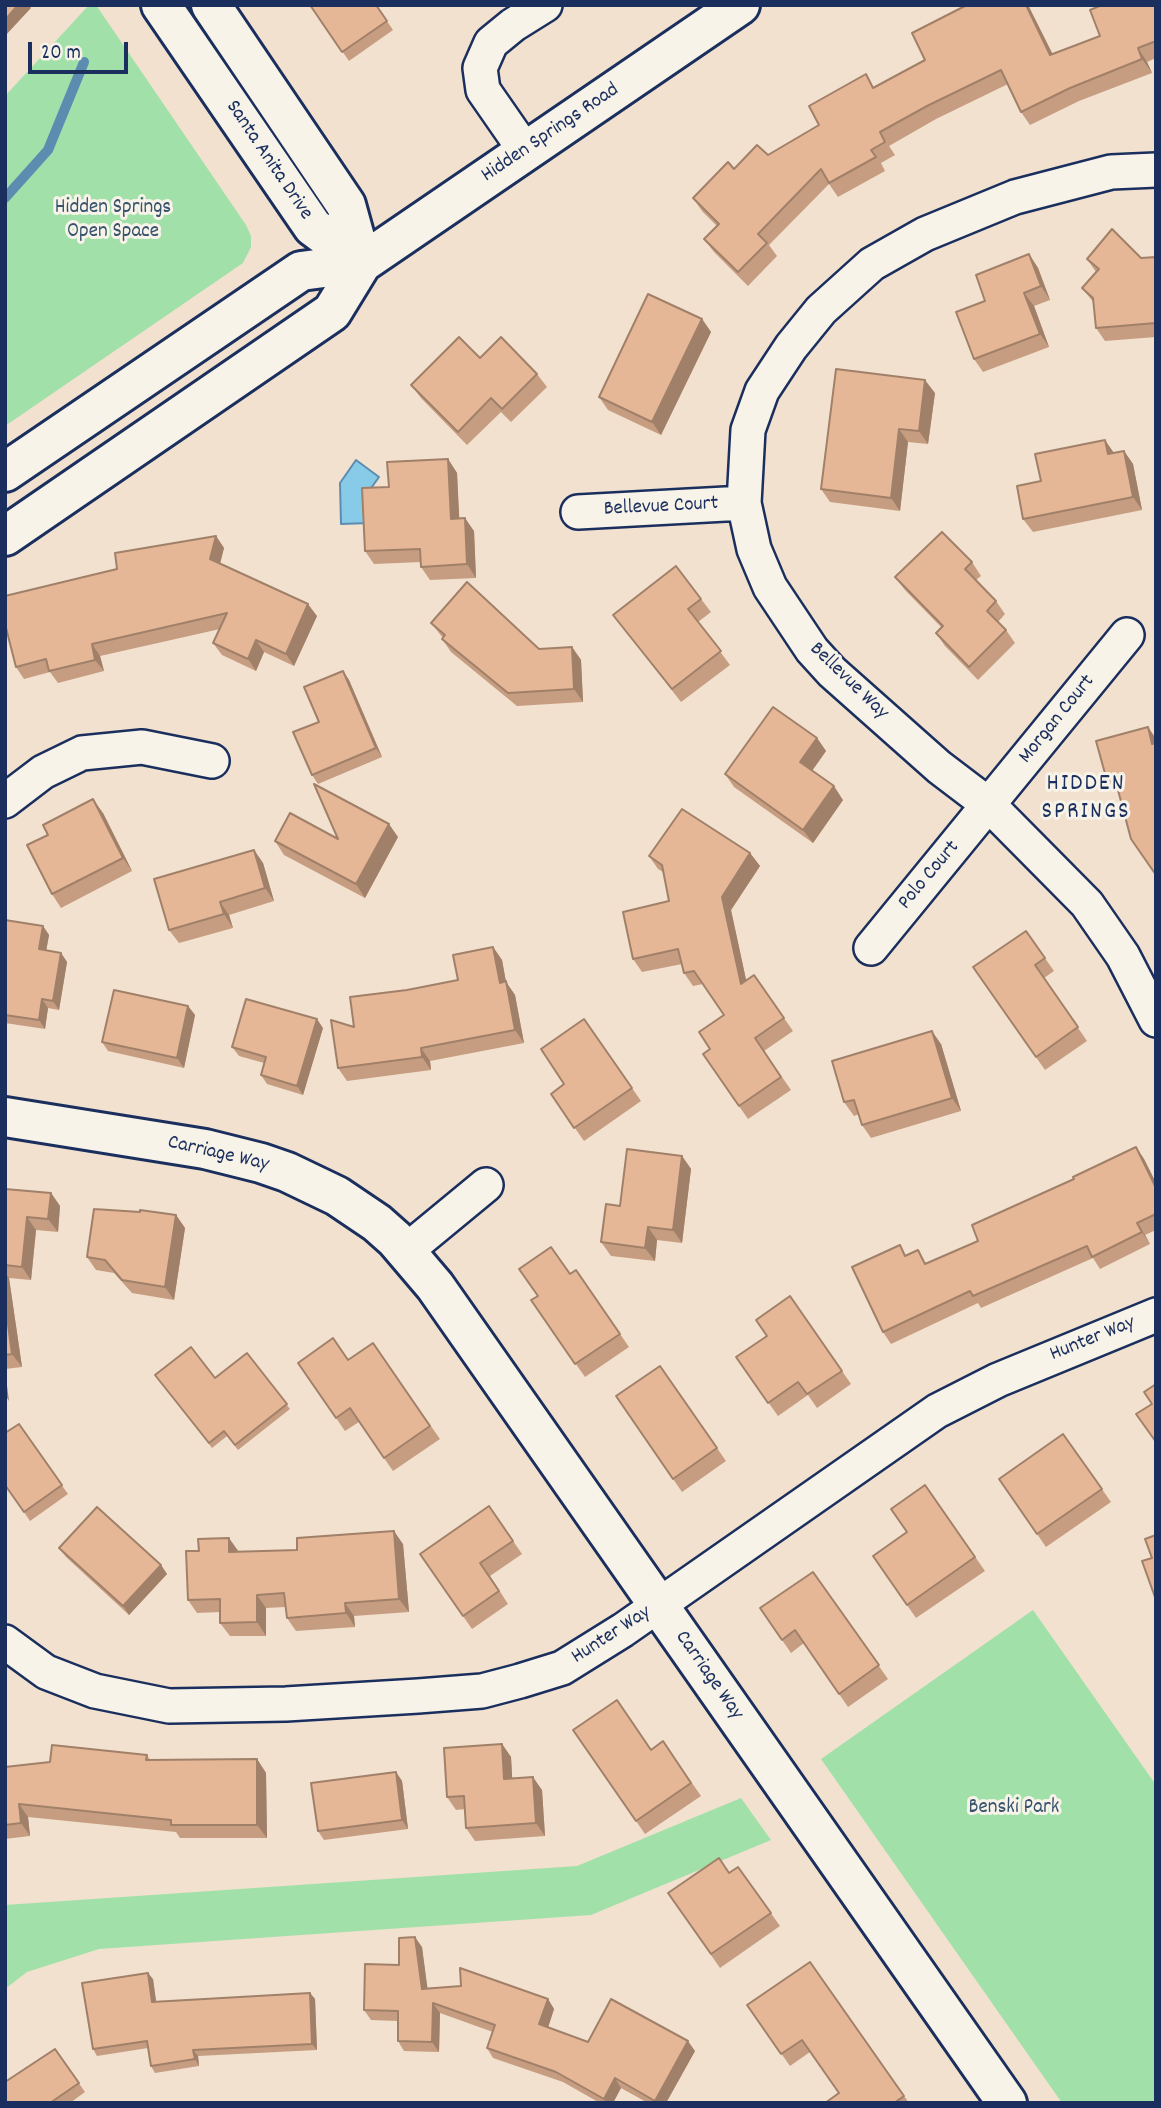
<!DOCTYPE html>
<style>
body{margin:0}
#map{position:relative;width:1161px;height:2108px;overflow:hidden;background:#f2e1cf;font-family:Dekko,sans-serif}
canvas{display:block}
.frame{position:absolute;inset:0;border:7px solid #1b2f5e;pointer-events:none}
.scale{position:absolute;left:28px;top:42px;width:100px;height:32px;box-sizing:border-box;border:4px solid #1b2f5e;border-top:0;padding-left:9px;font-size:21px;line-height:24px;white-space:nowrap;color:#1b2f5e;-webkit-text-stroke:5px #f7f3e8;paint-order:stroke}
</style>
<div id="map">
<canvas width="1161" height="2108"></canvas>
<div class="frame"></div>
<div class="scale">20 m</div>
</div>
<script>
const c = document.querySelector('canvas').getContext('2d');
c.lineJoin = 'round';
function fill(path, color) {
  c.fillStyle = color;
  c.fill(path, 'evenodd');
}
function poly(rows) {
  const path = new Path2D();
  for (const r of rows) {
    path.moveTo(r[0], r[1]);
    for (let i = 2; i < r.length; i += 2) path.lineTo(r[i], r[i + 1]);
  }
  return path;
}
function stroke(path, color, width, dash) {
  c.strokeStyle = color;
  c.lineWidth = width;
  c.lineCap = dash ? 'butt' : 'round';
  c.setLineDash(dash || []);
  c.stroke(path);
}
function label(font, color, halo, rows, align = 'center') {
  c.font = font + ' Dekko,sans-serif';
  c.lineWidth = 6;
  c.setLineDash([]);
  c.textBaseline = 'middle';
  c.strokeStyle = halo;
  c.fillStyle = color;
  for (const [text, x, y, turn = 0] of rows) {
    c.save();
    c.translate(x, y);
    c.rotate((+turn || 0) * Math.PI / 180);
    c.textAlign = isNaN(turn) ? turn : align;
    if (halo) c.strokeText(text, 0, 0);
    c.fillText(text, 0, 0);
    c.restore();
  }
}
fill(poly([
 [89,5,96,5,246,225,251,236,251,247,243,263,5,426,5,96],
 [1033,1610,1156,1785,1156,2103,1062,2103,821,1759],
 [741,1798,771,1840,591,1915,99,1949,27,1972,5,1989,5,1905,577,1866]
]), '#a2e0a9');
const water = poly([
 [356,460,379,477,369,491,369,523,341,524,340,483,356,460]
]);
fill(water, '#88cbe9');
stroke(water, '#5c8db1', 2);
stroke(poly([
 [5,198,48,150,84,62]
]), '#5c8db1', 10);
const minor = poly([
 [526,152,483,90,480,68,491,43,513,25,545,5],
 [1156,170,1111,172,1015,197,925,234,872,264,821,310,791,347,762,391,748,430,744,503,754,549,770,587,812,650,832,672,939,767,989,805,1087,904,1123,956,1156,1020],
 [578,512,744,503],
 [5,801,43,772,82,753,142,747,212,761],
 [871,948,1127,635],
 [406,1251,486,1185],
 [5,1642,46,1672,95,1691,169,1706,286,1704,418,1696,482,1691,520,1681,562,1668,623,1630,937,1411,998,1380,1156,1315]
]);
const tertiary = poly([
 [5,1117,205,1149,261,1163,287,1172,337,1196,377,1223,395,1239,435,1286,1007,2103]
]);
const secondary = poly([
 [161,5,313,227,362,263],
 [211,5,346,205,362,263],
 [5,472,301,271,362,263,740,5],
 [5,536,332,312,362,263]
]);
stroke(minor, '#1b2f5e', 38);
stroke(tertiary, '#1b2f5e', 44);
stroke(secondary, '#1b2f5e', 44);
stroke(minor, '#f7f3e8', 33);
stroke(tertiary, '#f7f3e8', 38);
stroke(secondary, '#f7f3e8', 38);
fill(poly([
 [310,5,376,5,393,30,349,61],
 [967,5,1028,5,1053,55,1100,36,1156,5,1156,58,1147,62,1152,73,1079,101,1030,125,1021,112,1008,84,936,119,889,146,895,155,881,163,885,171,838,197,829,184,769,245,777,256,748,286,714,252,704,239,717,226,702,211,693,198,734,169,768,155,819,125,875,87,925,60],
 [1029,254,1038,268,1050,300,1034,306,1049,347,983,372,974,359,985,301],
 [1156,257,1156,337,1105,341,1096,328,1094,303,1082,288,1096,272,1087,259],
 [702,319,711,332,661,435,608,410,599,397],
 [480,358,537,374,547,387,511,422,501,412,467,445,421,398,411,385],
 [935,393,928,444,908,442,900,511,830,502,821,489],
 [1124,451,1133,464,1142,510,1033,532,1023,519,1041,481,1114,453],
 [448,459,457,473,459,519,474,531,476,578,430,580,421,567,421,562,374,564,365,551,389,487],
 [216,536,224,548,220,564,317,616,294,666,264,652,256,671,222,655,213,643,220,629,100,656,104,671,58,683,50,672,24,679,16,667,117,569],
 [972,562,981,576,976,580,996,601,1005,614,998,622,1006,630,1015,643,978,680,945,646,936,633,941,627,905,590,895,577],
 [701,599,711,612,698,622,730,665,681,702,613,615],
 [431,623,539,649,572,647,581,660,583,702,517,706,451,652,442,639,443,638],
 [343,671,349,680,382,757,318,784,312,775,319,722],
 [1148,727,1156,739,1156,875,1118,789,1115,790,1106,777],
 [817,738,826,751,812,771,843,800,813,843,734,787,725,774],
 [103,813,132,871,61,908,52,894,48,835],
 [398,837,365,898,284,855,275,841],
 [254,850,263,863,274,901,229,915,233,928,179,943,169,930],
 [750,853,760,866,731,910,746,980,754,975,793,1031,764,1051,791,1090,748,1119,703,1054,710,1049,724,1015,703,984,693,986,684,973,682,964,642,972,633,959,669,901,663,872,658,869,649,856],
 [5,920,43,926,49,935,46,950,61,953,67,962,59,1010,48,1008,45,1029,5,1023],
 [1026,931,1054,971,1044,978,1087,1041,1045,1070,973,967],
 [493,947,502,960,506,982,515,995,524,1043,430,1061,431,1070,347,1081,338,1068,354,1027,407,990,458,980],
 [188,1006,195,1015,184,1068,108,1051,102,1042],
 [584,1019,641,1101,584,1141,551,1094,564,1084],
 [323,1028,303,1095,267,1084,261,1075,264,1063,239,1056,232,1047],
 [941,1044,961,1111,871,1138,862,1125,859,1114,854,1116,844,1102],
 [1136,1147,1144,1159,1156,1183,1156,1230,1145,1235,1150,1244,1100,1269,1093,1258,981,1308,978,1303,891,1344,883,1332,907,1255,927,1263,978,1241,1074,1179],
 [682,1156,691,1169,682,1243,657,1240,655,1261,611,1256,601,1242],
 [5,1189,51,1193,60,1206,58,1232,36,1230,31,1280,9,1278,22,1367,5,1369],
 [176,1215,185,1228,174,1300,132,1293,114,1273,96,1270,87,1257],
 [576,1270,629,1347,585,1377,531,1300],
 [790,1296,851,1384,817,1408,808,1395,778,1416,736,1357,767,1336],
 [373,1343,440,1439,393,1471,359,1422,345,1431,298,1363,348,1360],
 [247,1353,290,1409,238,1450,227,1436,212,1448,155,1375,215,1378],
 [660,1366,726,1461,682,1492,616,1396],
 [19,1424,68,1494,30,1521,7,1487,5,1489,5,1433],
 [1063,1434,1111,1502,1046,1547,999,1479],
 [925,1485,985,1571,916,1618,873,1556,907,1532],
 [489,1506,522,1554,490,1576,508,1604,472,1629,420,1554],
 [403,1544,409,1612,354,1616,355,1627,296,1631,287,1618,285,1607,266,1608,266,1636,230,1636,220,1623,220,1612,197,1613,188,1600,239,1552,297,1550],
 [59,1548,161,1565,167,1574,129,1615,66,1557],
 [813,1572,888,1679,848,1707,804,1643,791,1653,760,1608],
 [573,1730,651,1750,663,1741,701,1796,645,1834],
 [502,1744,511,1757,512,1778,542,1790,545,1836,475,1841,466,1828,465,1809,456,1810,447,1797],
 [147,1755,150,1760,257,1759,266,1773,267,1838,180,1838,176,1832,28,1817,30,1836,5,1839,5,1767],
 [396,1772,402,1781,408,1829,324,1840,318,1831],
 [738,1867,780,1926,720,1968,668,1893,730,1873],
 [422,1947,427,1989,548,1999,554,2009,548,2027,588,2042,695,2051,666,2103,648,2103,621,2088,613,2103,600,2103,563,2082,493,2058,487,2048,493,2032,440,2013,439,2052,404,2051,398,2041,398,2021,371,2020,364,2010,399,1965],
 [810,1962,909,2103,825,2103,839,2093,810,2052,790,2066,747,2005],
 [153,1979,156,2002,310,1993,315,1999,317,2050,198,2056,199,2066,155,2073,151,2066,148,2048,97,2056,93,2049],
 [55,2049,85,2092,70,2103,5,2103]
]), '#c69d81');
fill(poly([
 [18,5,29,5,31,8,5,36,5,20],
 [1026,5,1028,5,1060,69,1050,55],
 [1138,48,1147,62,1152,73,1142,59],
 [1029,254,1038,268,1050,300,1041,286],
 [1024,293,1034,306,1049,347,1040,334],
 [702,319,711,332,661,435,652,422],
 [925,380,935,393,928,444,919,431],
 [899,429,908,442,900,511,891,498],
 [1105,440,1114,453,1108,454],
 [1124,451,1133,464,1142,510,1133,497],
 [448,459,457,473,460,532,451,519],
 [465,518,474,531,476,578,467,564],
 [216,536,224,548,218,571,210,559],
 [308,604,317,616,294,666,286,654],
 [256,640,264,652,256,671,248,659],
 [92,644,100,656,104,671,95,660],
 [572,647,581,660,583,702,574,689],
 [343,671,349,680,382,757,376,748],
 [1148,727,1156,739,1156,749,1152,744],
 [817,738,826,751,809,775,800,762],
 [834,786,843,800,813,843,803,830],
 [93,799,103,813,132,871,123,858],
 [389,824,398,837,365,898,356,884],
 [254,850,263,863,274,901,265,888],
 [750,853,760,866,731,910,750,998,741,984,722,897],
 [220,902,229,915,233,928,224,914],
 [43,926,49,935,45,958,39,949],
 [493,947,502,960,506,982,515,995,524,1043,515,1030,500,983],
 [61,953,67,962,59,1010,53,1001],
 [42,999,48,1008,45,1029,39,1020],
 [188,1006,195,1015,184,1068,177,1058],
 [317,1019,323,1028,303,1095,297,1086],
 [932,1031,941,1044,961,1111,952,1098],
 [421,1048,430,1061,431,1070,422,1057],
 [1136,1147,1144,1159,1156,1183,1156,1188],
 [682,1156,691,1169,682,1243,673,1230],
 [51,1193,60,1206,58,1232,48,1219],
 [176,1215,185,1228,174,1300,165,1287],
 [27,1217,36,1230,31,1280,22,1267],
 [1137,1223,1145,1235,1150,1244,1142,1232],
 [648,1227,657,1240,655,1261,645,1248],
 [5,1272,9,1278,22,1367,12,1354,5,1302],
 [5,1370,9,1401,5,1395],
 [394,1531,403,1544,409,1612,399,1599],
 [229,1538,239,1552,229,1552],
 [161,1565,167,1574,129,1615,123,1606],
 [257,1595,266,1608,266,1636,257,1622],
 [345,1603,354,1616,355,1627,346,1613],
 [502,1744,511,1757,513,1792,504,1779],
 [257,1759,266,1773,267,1838,257,1825],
 [396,1772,402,1781,408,1829,402,1820],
 [533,1777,542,1790,545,1836,536,1823],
 [19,1804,28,1817,30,1836,21,1823],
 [415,1937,422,1947,429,1999,422,1989],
 [148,1973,153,1979,157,2008,152,2002],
 [310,1993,315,1999,317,2050,312,2044],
 [548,1999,554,2009,546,2034,539,2024],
 [433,2003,440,2013,439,2052,432,2042],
 [688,2041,695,2051,666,2103,657,2103,655,2101],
 [193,2050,198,2056,199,2066,195,2059],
 [615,2078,621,2088,613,2103,606,2103,604,2099]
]), '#a18069');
const building = poly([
 [5,5,18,5,5,20,5,5],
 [310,5,376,5,387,21,342,52,310,5],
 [967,5,1026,5,1050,55,1100,36,1090,10,1102,5,1156,5,1156,41,1138,48,1142,59,1070,88,1021,112,1001,70,927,106,880,132,885,142,871,150,876,157,829,183,821,169,758,234,767,243,738,272,704,239,719,224,693,198,728,162,734,169,757,145,768,155,819,125,809,106,866,74,873,88,925,60,912,33,967,5],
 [1112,229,1141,258,1156,257,1156,323,1096,328,1093,298,1082,288,1099,269,1087,259,1112,229],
 [1029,254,1041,286,1024,293,1040,334,974,359,956,312,985,301,976,275,1029,254],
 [648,294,702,319,652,422,599,397,648,294],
 [459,337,480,358,501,337,537,374,502,409,491,398,458,432,411,385,459,337],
 [836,369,925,380,919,431,899,429,891,498,821,489,836,369],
 [1105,440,1108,454,1124,451,1133,497,1023,519,1017,486,1041,481,1035,454,1105,440],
 [448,459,451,519,465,518,467,564,421,567,420,549,365,551,362,488,389,487,387,462,448,459],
 [942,532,972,562,965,569,996,601,987,611,1006,630,969,667,936,633,943,626,895,577,942,532],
 [216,536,210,559,308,604,286,654,256,640,248,659,213,643,227,613,92,644,95,660,49,671,46,659,16,667,5,624,5,596,117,569,115,553,216,536],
 [676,566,701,599,688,609,721,651,672,689,613,615,676,566],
 [467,582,539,649,572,647,574,689,508,693,442,639,445,635,431,623,467,582],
 [343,671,376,748,312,775,293,732,319,722,304,687,343,671],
 [773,707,817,738,800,762,834,786,803,830,725,774,773,707],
 [1148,727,1152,744,1156,743,1156,875,1131,839,1114,775,1106,777,1096,741,1148,727],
 [314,784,389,824,356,884,275,841,290,813,338,839,314,784],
 [93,799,123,858,52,894,27,845,48,835,43,825,93,799],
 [682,809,750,853,722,897,741,984,754,975,784,1018,755,1038,781,1077,739,1106,703,1054,710,1049,699,1032,724,1015,694,971,684,973,678,949,633,959,623,912,669,901,662,865,649,856,682,809],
 [254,850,265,888,220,902,224,914,169,930,154,879,254,850],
 [5,920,43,926,39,949,61,953,53,1001,42,999,39,1020,5,1015,5,920],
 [1026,931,1045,958,1035,965,1078,1027,1036,1057,973,967,1026,931],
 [493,947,500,983,506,981,515,1030,421,1048,422,1057,338,1068,331,1020,354,1027,350,997,407,990,458,980,453,955,493,947],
 [114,990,188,1006,177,1058,102,1042,114,990],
 [246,999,317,1019,297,1086,261,1075,266,1057,232,1047,246,999],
 [584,1019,632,1088,574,1128,551,1094,564,1084,541,1049,584,1019],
 [932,1031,952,1098,862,1125,854,1100,844,1102,832,1061,932,1031],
 [1136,1147,1156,1188,1156,1214,1137,1223,1142,1232,1092,1257,1087,1246,973,1296,970,1291,883,1332,852,1267,900,1245,905,1256,918,1250,925,1264,978,1241,972,1225,1074,1179,1073,1177,1136,1147],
 [627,1149,682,1156,673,1230,648,1227,645,1248,601,1242,606,1204,620,1206,627,1149],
 [5,1189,51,1193,48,1219,27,1217,22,1267,5,1265,5,1189],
 [94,1209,140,1212,140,1210,176,1215,165,1287,122,1280,105,1260,87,1257,94,1209],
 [551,1247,570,1274,576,1270,620,1334,575,1364,531,1300,538,1296,519,1269,551,1247],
 [790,1296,842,1371,807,1394,798,1382,768,1403,736,1357,767,1336,756,1320,790,1296],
 [5,1302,12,1354,5,1355,5,1302],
 [333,1338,348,1360,373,1343,430,1426,384,1458,350,1408,336,1418,298,1363,333,1338],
 [191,1347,215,1378,247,1353,287,1404,235,1445,224,1431,209,1443,155,1375,191,1347],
 [660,1366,717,1448,673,1479,616,1396,660,1366],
 [1156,1384,1156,1442,1136,1414,1152,1404,1144,1392,1156,1384],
 [19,1424,62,1485,24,1512,5,1485,5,1433,19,1424],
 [1063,1434,1102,1489,1037,1534,999,1479,1063,1434],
 [925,1485,975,1557,907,1605,873,1556,907,1532,891,1509,925,1485],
 [489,1506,513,1541,480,1563,499,1591,463,1616,420,1554,489,1506],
 [97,1507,161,1565,123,1606,59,1548,97,1507],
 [394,1531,399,1599,345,1603,346,1613,287,1618,284,1593,257,1595,257,1622,220,1623,220,1599,188,1600,186,1551,199,1551,198,1539,229,1538,229,1552,297,1550,297,1538,394,1531],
 [1156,1535,1156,1600,1142,1561,1152,1558,1145,1539,1156,1535],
 [813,1572,879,1665,839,1694,795,1630,782,1640,760,1608,813,1572],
 [617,1700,651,1750,663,1741,691,1783,636,1821,573,1730,617,1700],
 [502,1744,504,1779,533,1777,536,1823,466,1828,464,1796,447,1797,444,1748,502,1744],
 [52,1745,147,1755,146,1760,257,1759,257,1825,171,1825,171,1820,19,1804,21,1823,5,1825,5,1767,50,1762,52,1745],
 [396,1772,402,1820,318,1831,311,1783,396,1772],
 [719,1858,729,1873,738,1867,771,1913,711,1954,668,1893,719,1858],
 [415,1937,422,1989,461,1986,460,1968,548,1999,539,2024,588,2042,611,1999,688,2041,655,2101,615,2078,604,2099,556,2072,487,2048,495,2025,433,2003,432,2042,398,2041,398,2011,364,2010,365,1964,399,1965,399,1938,415,1937],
 [810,1962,904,2096,894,2103,825,2103,839,2093,802,2040,781,2054,747,2005,810,1962],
 [148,1973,152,2002,310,1993,312,2044,193,2050,195,2059,151,2066,147,2041,93,2049,82,1983,148,1973],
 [55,2049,79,2083,50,2103,5,2103,5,2082,55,2049]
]);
fill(building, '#e6b796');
stroke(building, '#a18069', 2);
label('21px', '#1b2f5e', '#f7f3e8', [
 ["Hidden Springs Road",551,134,-34],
 ["Santa Anita Drive",268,161,56],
 ["Bellevue Court",661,508,-3],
 ["Bellevue Way",848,682,44],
 ["Morgan Court",1058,720,-51],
 ["Polo Court",930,876,-50],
 ["Carriage Way",218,1155,13],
 ["Hunter Way",1093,1340,-22],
 ["Hunter Way",612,1636,-33],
 ["Carriage Way",708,1676,55]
]);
label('21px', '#36526d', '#f7f3e8', [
 ["Hidden Springs",113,209],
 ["Open Space",113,233],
 ["Benski Park",1014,1809]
]);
c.letterSpacing = '2px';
label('24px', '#1b2f5e', '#f7f3e8', [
 ["HIDDEN",1086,786],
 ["SPRINGS",1086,814]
]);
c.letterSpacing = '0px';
</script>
